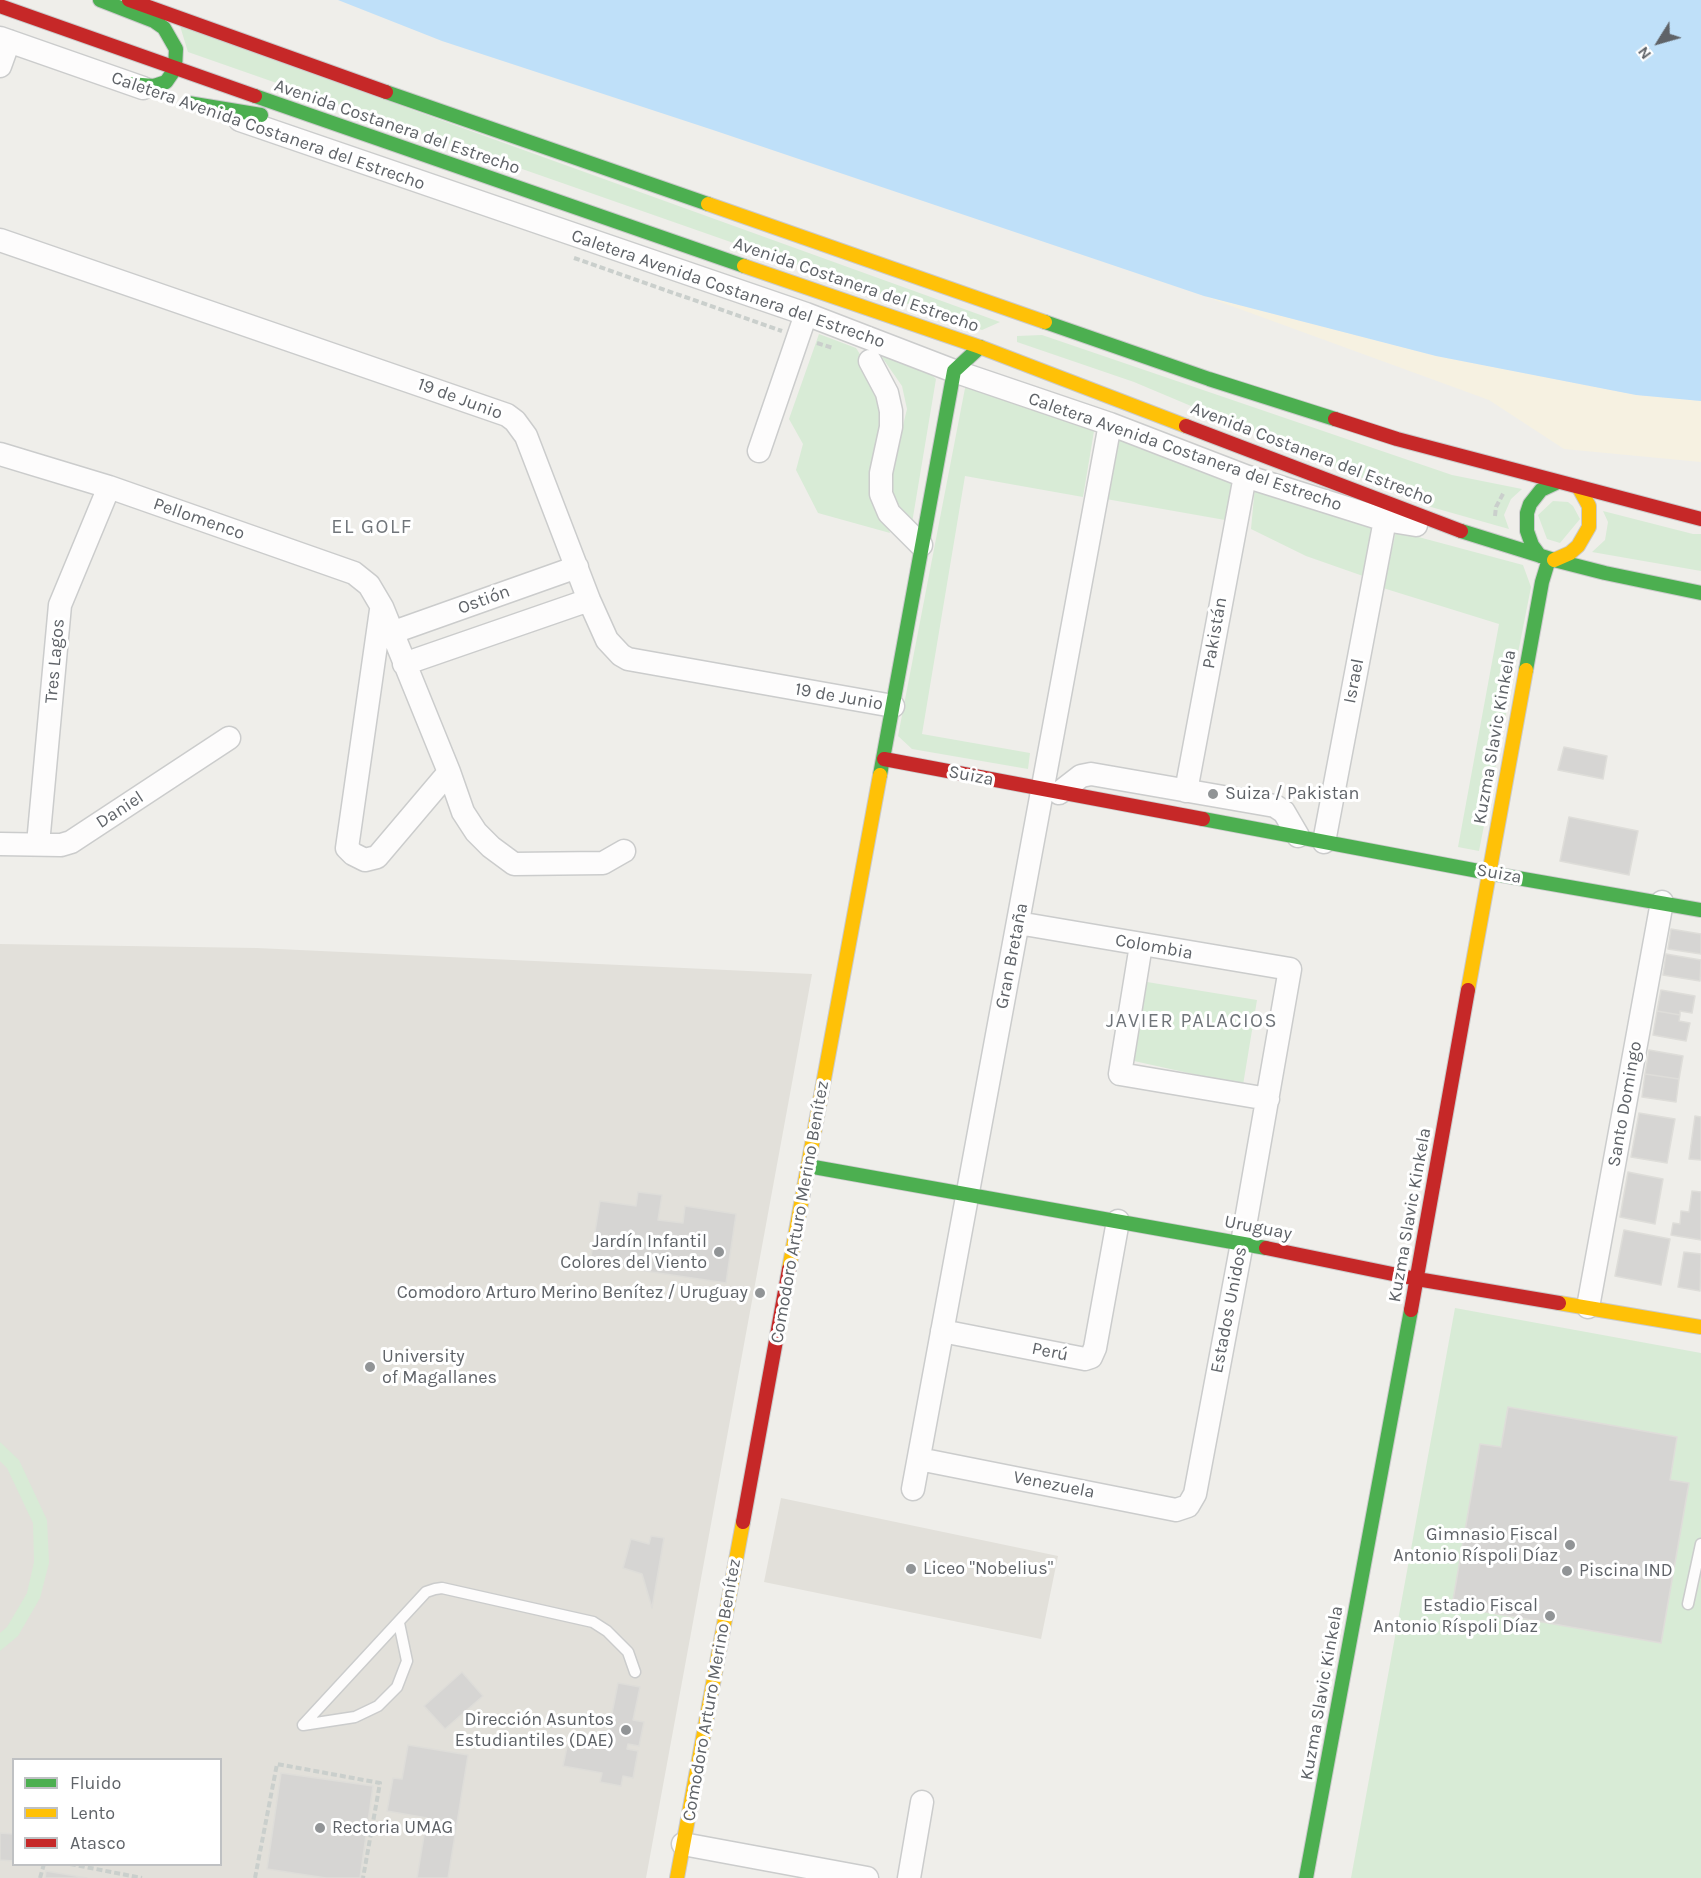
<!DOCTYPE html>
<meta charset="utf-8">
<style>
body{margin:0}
#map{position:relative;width:1701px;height:1878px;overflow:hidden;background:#efeeea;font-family:Karla,sans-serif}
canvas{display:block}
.legend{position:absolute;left:12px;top:1758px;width:210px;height:108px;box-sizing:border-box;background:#fff;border:2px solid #bfc1c3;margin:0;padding:8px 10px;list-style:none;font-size:18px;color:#5f6368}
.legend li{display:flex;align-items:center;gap:12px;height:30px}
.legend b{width:30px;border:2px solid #bfc1c3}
.north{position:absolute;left:1629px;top:12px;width:60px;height:60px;-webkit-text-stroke:4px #fff;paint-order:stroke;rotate:233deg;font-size:16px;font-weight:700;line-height:24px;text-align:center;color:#5f6368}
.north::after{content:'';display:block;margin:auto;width:21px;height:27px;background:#5f6368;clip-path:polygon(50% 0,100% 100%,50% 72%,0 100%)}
</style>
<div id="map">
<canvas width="1701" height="1878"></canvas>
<ul class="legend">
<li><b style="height:8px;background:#4caf50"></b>Fluido</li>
<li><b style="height:8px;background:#ffc107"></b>Lento</li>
<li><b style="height:8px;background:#c62828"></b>Atasco</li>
</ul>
<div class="north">N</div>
</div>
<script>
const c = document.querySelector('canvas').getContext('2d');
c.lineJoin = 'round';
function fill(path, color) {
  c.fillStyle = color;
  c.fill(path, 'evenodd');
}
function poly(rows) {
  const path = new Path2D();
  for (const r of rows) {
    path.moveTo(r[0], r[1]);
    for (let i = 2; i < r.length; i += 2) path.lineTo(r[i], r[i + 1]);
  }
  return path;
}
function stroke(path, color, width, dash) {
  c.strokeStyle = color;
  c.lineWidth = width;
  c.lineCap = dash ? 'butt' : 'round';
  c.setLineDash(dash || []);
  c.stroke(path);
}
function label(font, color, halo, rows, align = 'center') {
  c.font = font + ' Karla,sans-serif';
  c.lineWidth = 6;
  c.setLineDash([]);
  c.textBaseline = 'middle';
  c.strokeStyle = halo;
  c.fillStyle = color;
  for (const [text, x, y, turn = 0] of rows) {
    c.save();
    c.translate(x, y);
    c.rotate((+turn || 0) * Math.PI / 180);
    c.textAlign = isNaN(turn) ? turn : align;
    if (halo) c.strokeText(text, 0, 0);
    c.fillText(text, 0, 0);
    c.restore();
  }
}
fill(poly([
 [0,944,257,948,812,974,646,1878,0,1878],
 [14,1760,220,1760,220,1864,14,1864],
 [781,1498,1058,1556,1041,1639,764,1582]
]), '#e2e0da');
fill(poly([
 [180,26,1000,322,982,330,188,52],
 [819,334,856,348,878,382,887,406,871,474,890,533,818,513,796,470,803,444,789,419],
 [1042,335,1452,475,1522,489,1511,499,1504,515,1509,529,1431,507,1134,382,1017,342,1017,336],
 [879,353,929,372,936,379,912,523,896,504,889,482,907,409,902,386],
 [966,383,1095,425,1083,497,965,476,922,734,1030,753,1028,769,912,749,898,736],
 [1118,437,1234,479,1225,520,1106,499],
 [1255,486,1372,522,1363,576,1306,556,1251,529],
 [1553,501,1568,502,1573,506,1580,519,1560,543,1547,539,1538,515],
 [1603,511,1693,534,1701,534,1701,571,1592,552,1605,540,1608,522],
 [1396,531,1523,565,1531,587,1479,851,1458,847,1499,624,1383,588],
 [1147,982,1257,1000,1243,1085,1134,1061],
 [1455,1308,1701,1353,1701,1878,1351,1878],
 [0,1442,19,1460,47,1520,49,1563,40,1598,18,1636,0,1651,0,1633,7,1627,27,1593,34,1562,33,1523,7,1468,0,1461]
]), '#d8ebd6');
fill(poly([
 [1204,296,1436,356,1636,395,1701,401,1701,462,1564,449,1489,400]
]), '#f6f1e1');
fill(poly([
 [338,0,1701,0,1701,401,1636,395,1436,356,1204,296,713,130,442,41]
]), '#bfe0f9');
const building = poly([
 [1564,747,1607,756,1603,779,1558,770,1564,747],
 [1569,817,1638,831,1629,875,1560,861,1569,817],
 [1671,929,1701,934,1701,954,1668,949,1671,929],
 [1666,954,1701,960,1700,981,1663,975,1666,954],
 [1661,990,1695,996,1692,1013,1680,1011,1680,1015,1657,1011,1661,990],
 [1657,1011,1680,1015,1679,1021,1690,1023,1686,1041,1653,1035,1657,1011],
 [1649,1050,1683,1056,1679,1079,1645,1074,1649,1050],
 [1645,1074,1679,1079,1676,1102,1642,1097,1645,1074],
 [1639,1113,1675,1119,1667,1163,1631,1157,1639,1113],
 [1695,1116,1701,1117,1701,1160,1689,1159,1695,1116],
 [1628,1172,1663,1179,1655,1224,1620,1217,1628,1172],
 [1692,1191,1701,1192,1701,1240,1671,1235,1673,1223,1680,1224,1681,1211,1689,1212,1692,1191],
 [638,1192,662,1195,658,1220,683,1223,685,1206,736,1214,726,1283,590,1263,600,1201,636,1206,638,1192],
 [1624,1230,1670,1239,1661,1285,1615,1276,1624,1230],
 [1684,1252,1701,1254,1700,1291,1678,1287,1684,1252],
 [1508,1407,1677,1437,1670,1480,1689,1483,1661,1643,1452,1606,1480,1444,1501,1447,1508,1407],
 [651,1536,664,1538,652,1608,642,1574,623,1568,631,1539,649,1544,651,1536],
 [462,1672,483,1696,445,1729,424,1706,462,1672],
 [618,1683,640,1687,633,1720,644,1722,639,1746,628,1744,627,1749,638,1751,633,1778,623,1776,621,1786,600,1782,602,1773,563,1766,569,1737,606,1744,618,1683],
 [408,1745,468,1755,448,1878,417,1878,427,1818,387,1811,393,1778,402,1779,408,1745],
 [281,1773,373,1786,360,1878,326,1878,267,1869,281,1773],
 [0,1833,14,1834,14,1861,0,1860,0,1833],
 [46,1871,87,1878,45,1878,46,1871]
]);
fill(building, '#d6d5d3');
stroke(building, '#deddd9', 1.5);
const lane = poly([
 [1688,1604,1701,1544],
 [303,1725,426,1592,435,1589,442,1588,593,1622,607,1631,628,1652,635,1672],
 [303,1725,355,1717,378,1706,397,1687,407,1661,399,1623]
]);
const street = poly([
 [0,38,143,88],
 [0,66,9,41],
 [240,120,806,314,954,371,1110,424,1245,476,1385,520,1416,525],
 [0,240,507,415,515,421,526,436,589,600,607,640,621,655,628,659,893,706],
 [870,361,887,393,891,411,891,427,881,473,881,494,889,513,921,545],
 [759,451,806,314],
 [0,454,109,487,354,573,369,585,382,607,449,772,463,812,476,832,491,847,514,864,603,863,624,851],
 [381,610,347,848,353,854,365,860,377,857,449,772],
 [391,633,577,567],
 [404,664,589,600],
 [1186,791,1245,476],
 [1059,793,1081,776,1091,774,1275,806,1284,812,1298,836],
 [1324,842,1385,520],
 [0,844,61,845,71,842,229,738],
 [38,844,60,605,109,487],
 [1141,945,1120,1074,1268,1099],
 [1588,1307,1662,902],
 [942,1331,1085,1359,1091,1357,1095,1348,1118,1221],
 [919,1459,1176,1510,1188,1506,1195,1494,1242,1243,1290,969,1018,923],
 [913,1489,1110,424],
 [683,1844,867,1878],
 [909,1878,922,1802]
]);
const fast = poly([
 [100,0,154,21,164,28,176,49,175,69,166,82,154,86,129,84],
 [386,92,708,204],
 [255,96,744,266],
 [188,103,261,115],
 [1045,322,1209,379,1335,419],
 [1461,531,1554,560,1605,573,1701,593],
 [1540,556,1532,545,1527,531,1527,513,1530,504,1541,490,1558,482],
 [1526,670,1542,582,1549,559],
 [880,775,954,371,980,347],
 [1203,819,1489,873,1701,910],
 [808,1166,1266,1248],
 [1306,1878,1411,1310]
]);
const slow = poly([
 [708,204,1045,322],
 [744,266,980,347,1186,426],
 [1554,560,1570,553,1578,546,1589,527,1589,506,1579,488],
 [1468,990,1526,670],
 [789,1269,880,775],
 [1559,1303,1701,1327],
 [677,1878,743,1522]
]);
const jam = poly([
 [129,0,386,92],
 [0,6,255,96],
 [1335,419,1397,439,1701,519],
 [1186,426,1461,531],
 [884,759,1203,819],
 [1266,1248,1417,1279,1559,1303],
 [1411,1310,1468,990],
 [743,1522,789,1269]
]);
stroke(lane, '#cbcccc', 13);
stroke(street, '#cbcccc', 25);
stroke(fast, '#cacacb', 16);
stroke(slow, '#cacacb', 16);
stroke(jam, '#cacacb', 16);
stroke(poly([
 [574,258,782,331],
 [817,343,833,348],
 [1495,516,1496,507,1504,492],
 [70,1864,142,1878],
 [40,1878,44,1864],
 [255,1878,277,1764,380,1783,363,1878]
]), '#cacfcc', 4, [6, 3]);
stroke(lane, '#fdfcfc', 10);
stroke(street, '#fdfcfc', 22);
stroke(fast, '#4caf50', 14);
stroke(slow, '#ffc107', 14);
stroke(jam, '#c62828', 14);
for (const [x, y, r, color] of [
 [1213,794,6,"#919496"],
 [719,1252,6,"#919496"],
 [760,1293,6,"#919496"],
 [370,1367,6,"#919496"],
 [1570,1545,6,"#919496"],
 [911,1569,6,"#919496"],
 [1567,1571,6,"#919496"],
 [1550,1616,6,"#919496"],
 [626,1730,6,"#919496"],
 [320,1828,6,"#919496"]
]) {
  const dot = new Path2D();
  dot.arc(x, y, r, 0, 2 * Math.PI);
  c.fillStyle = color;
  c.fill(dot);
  stroke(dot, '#fff', 2);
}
label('18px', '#5f6368', '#fff', [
 ["Avenida Costanera del Estrecho",397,127,19],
 ["Caletera Avenida Costanera del Estrecho",268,131,19],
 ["Avenida Costanera del Estrecho",856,285,19],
 ["Caletera Avenida Costanera del Estrecho",728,289,19],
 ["19 de Junio",460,399,20],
 ["Caletera Avenida Costanera del Estrecho",1185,452,19],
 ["Avenida Costanera del Estrecho",1312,454,21],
 ["Pellomenco",199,519,19],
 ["Ostión",484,600,-20],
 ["Pakistán",1215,633,-80],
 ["Tres Lagos",55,661,-85],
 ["Israel",1354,681,-79],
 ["19 de Junio",839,697,10],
 ["Kuzma Slavic Kinkela",1495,737,-80],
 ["Suiza",971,776,11],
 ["Daniel",120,810,-33],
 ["Suiza",1499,874,10],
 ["Colombia",1154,947,10],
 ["Gran Bretaña",1012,956,-79],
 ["Santo Domingo",1625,1104,-80],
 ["Comodoro Arturo Merino Benítez",800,1212,-80],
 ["Kuzma Slavic Kinkela",1410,1215,-80],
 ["Uruguay",1258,1228,11],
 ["Estados Unidos",1229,1310,-79],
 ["Perú",1050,1352,11],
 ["Venezuela",1054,1485,11],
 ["Comodoro Arturo Merino Benítez",712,1690,-80],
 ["Kuzma Slavic Kinkela",1322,1693,-80]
]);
label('18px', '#5f6368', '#fff', [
 ["Suiza / Pakistan",1225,794],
 ["Jardín Infantil",707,1242,"right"],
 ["Colores del Viento",707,1263,"right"],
 ["Comodoro Arturo Merino Benítez / Uruguay",748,1293,"right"],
 ["University",382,1357],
 ["of Magallanes",382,1378],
 ["Gimnasio Fiscal",1558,1535,"right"],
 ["Antonio Ríspoli Díaz",1558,1556,"right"],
 ["Liceo \"Nobelius\"",923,1569],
 ["Piscina IND",1579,1571],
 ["Estadio Fiscal",1538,1606,"right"],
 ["Antonio Ríspoli Díaz",1538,1627,"right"],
 ["Dirección Asuntos",614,1720,"right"],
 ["Estudiantiles (DAE)",614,1741,"right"],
 ["Rectoria UMAG",332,1828]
], 'left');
c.letterSpacing = '1.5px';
label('20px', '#70757a', '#fff', [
 ["EL GOLF",372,527],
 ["JAVIER PALACIOS",1192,1021]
]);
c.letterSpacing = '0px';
</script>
